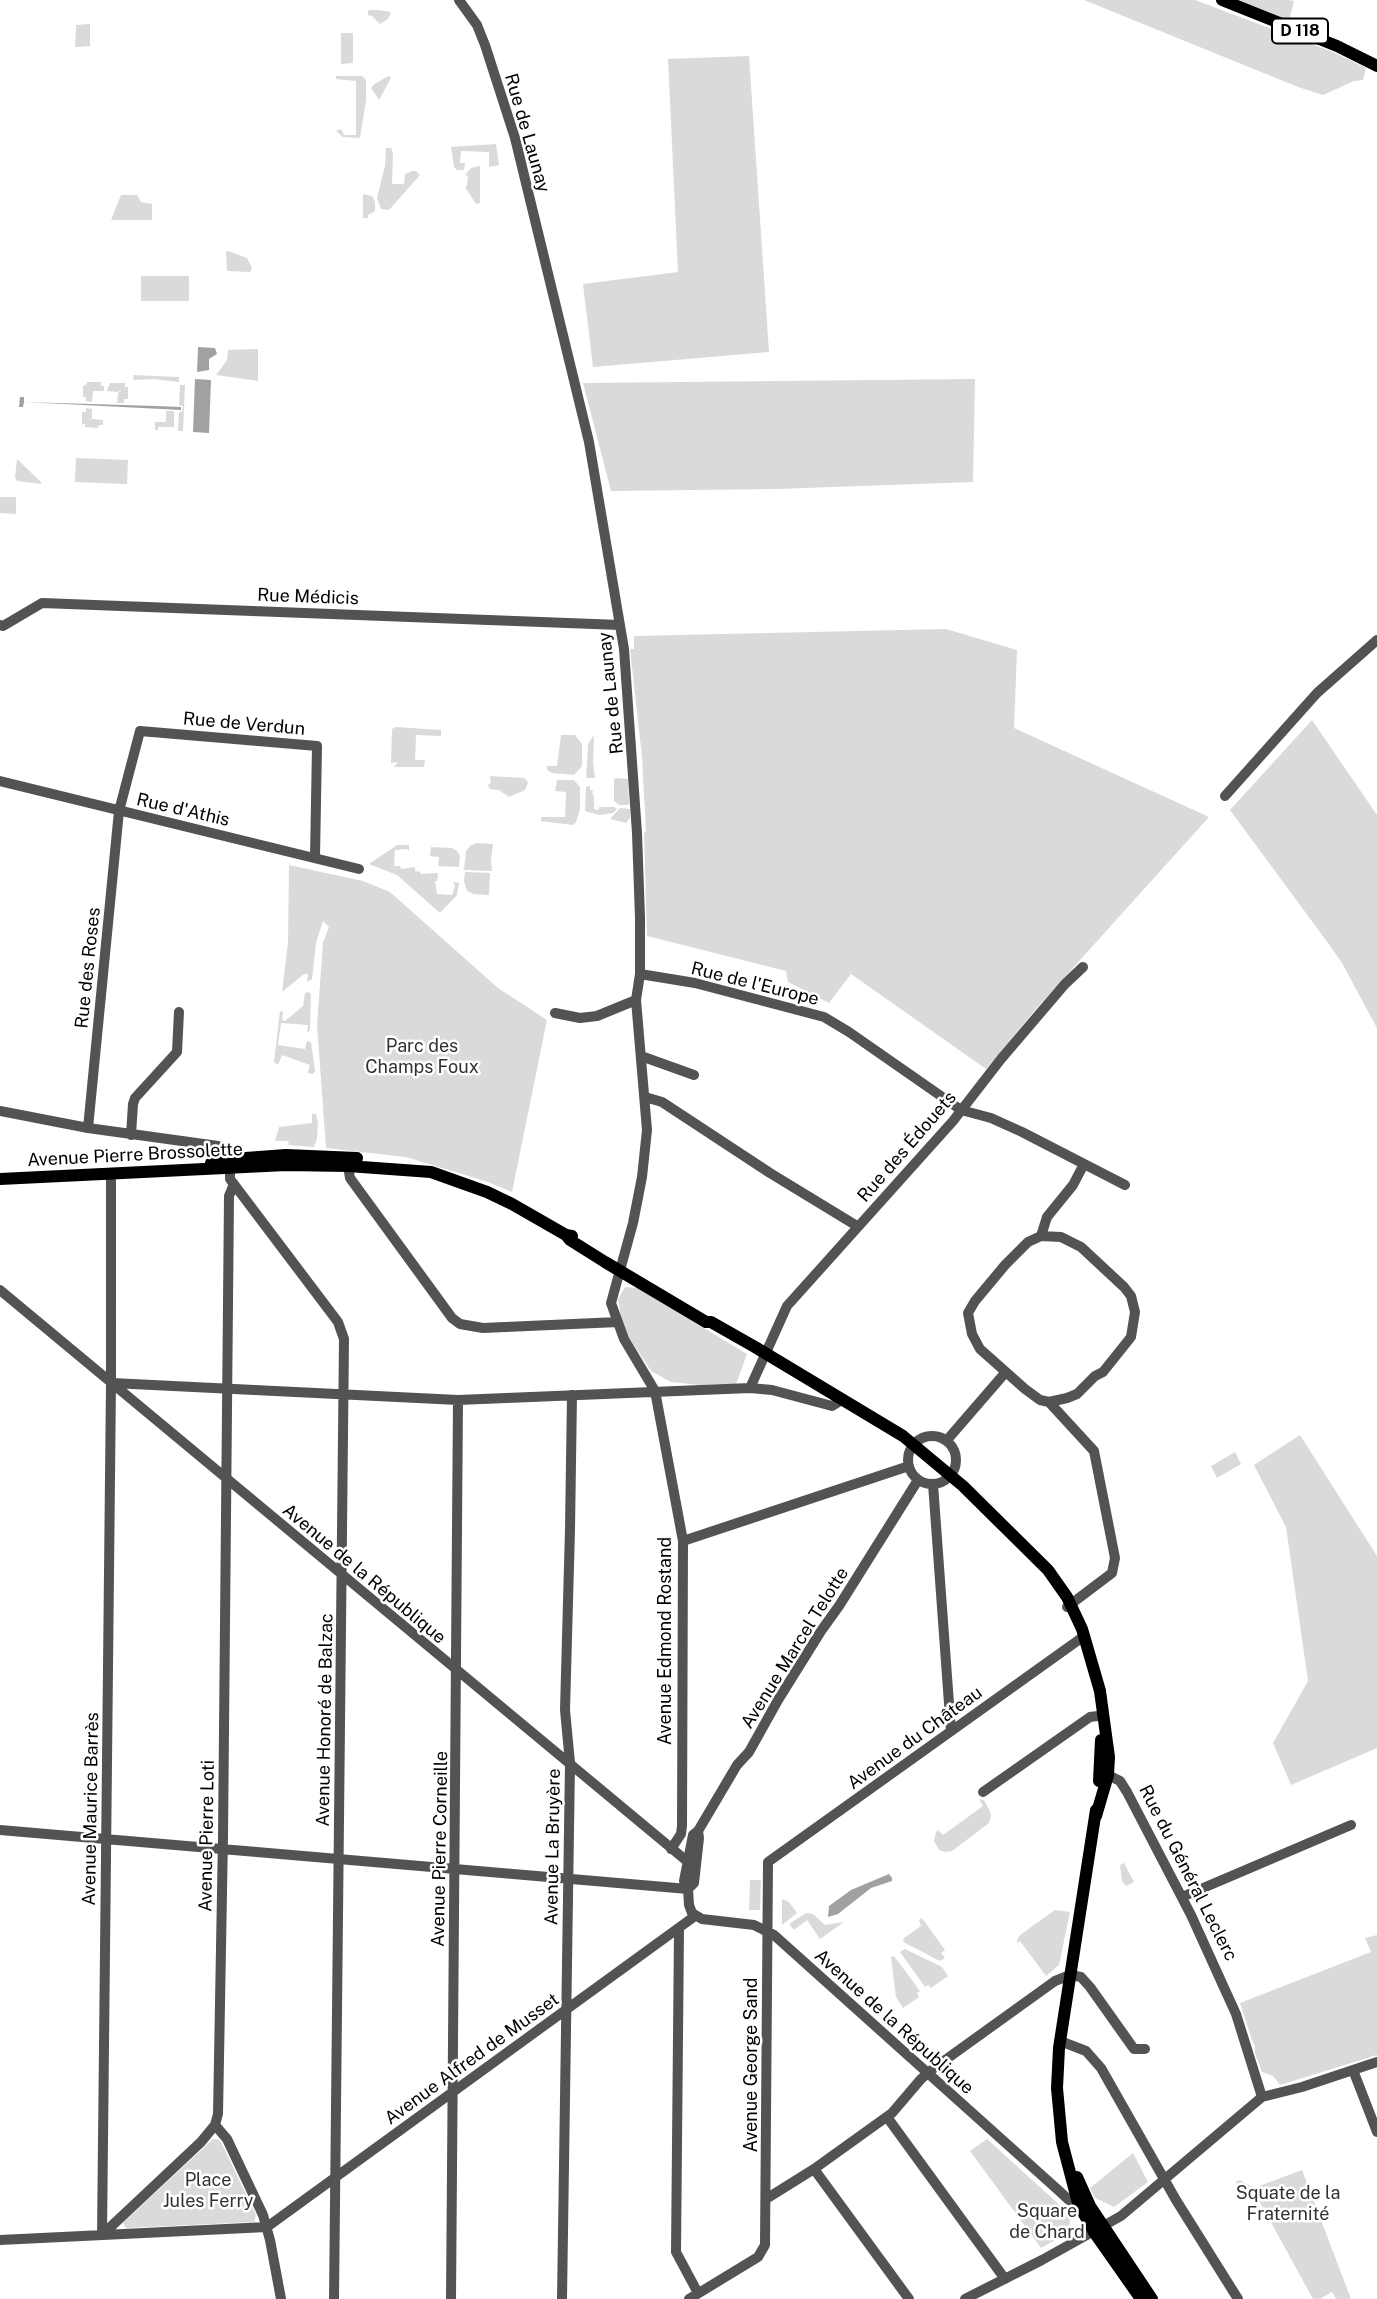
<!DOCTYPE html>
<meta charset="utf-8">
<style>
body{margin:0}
canvas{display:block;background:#fff}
</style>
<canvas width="1377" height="2299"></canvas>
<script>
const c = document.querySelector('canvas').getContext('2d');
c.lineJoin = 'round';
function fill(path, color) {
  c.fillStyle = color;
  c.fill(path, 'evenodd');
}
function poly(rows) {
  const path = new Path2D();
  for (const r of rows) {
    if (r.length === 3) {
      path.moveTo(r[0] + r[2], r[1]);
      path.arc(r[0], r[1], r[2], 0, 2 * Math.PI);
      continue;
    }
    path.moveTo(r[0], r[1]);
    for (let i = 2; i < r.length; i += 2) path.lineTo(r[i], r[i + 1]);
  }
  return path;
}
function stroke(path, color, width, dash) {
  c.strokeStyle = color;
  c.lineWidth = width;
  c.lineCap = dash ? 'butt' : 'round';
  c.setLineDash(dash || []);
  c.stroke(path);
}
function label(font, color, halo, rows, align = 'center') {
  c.font = font + ' "Public Sans",sans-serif';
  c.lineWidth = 5;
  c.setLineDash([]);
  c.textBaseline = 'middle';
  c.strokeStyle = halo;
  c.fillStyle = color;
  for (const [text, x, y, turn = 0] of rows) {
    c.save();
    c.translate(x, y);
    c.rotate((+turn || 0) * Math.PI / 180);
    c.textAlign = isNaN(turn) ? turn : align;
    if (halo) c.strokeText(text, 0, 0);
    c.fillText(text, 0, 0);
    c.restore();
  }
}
fill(poly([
 [1084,0,1195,0,1333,52,1366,68,1363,80,1354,81,1323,95,1298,87],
 [1239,0,1289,0,1294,1,1289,21],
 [368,10,379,10,391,12,388,19,380,24,372,16,368,15],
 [90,24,90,46,75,47,76,25],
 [341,33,353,33,353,63,341,64],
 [749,56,769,352,593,367,583,284,678,272,668,59],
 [336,76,362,76,366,80,366,100,360,138,343,137,336,131,341,129,344,135,356,135,356,81,336,79],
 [389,76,391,78,379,100,371,88,374,84],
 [496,144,499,165,489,167,489,152,461,151,460,163,465,163,464,170,457,170,454,167,451,147],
 [386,148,391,148,393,153,392,184,404,184,405,174,412,171,416,171,420,175,389,210,381,209,377,198,385,166],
 [480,166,480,203,476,204,465,187,467,186,468,176,465,175,471,168],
 [363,194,372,196,375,202,375,211,368,215,368,218,363,218],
 [121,195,137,195,141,202,152,204,152,220,111,220],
 [228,251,247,258,252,268,250,272,227,271,226,252],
 [141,276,189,276,189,301,141,301],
 [258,349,258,381,216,375,227,360,228,350],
 [133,375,179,377,179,382,154,379,134,380],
 [975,379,973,482,777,489,611,491,583,383],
 [87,382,101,382,101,386,104,386,104,391,93,391,92,402,86,401,86,397,83,397,83,386,86,385],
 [110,383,125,383,125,387,128,387,128,399,124,399,124,403,117,403,118,393,121,390,117,392,107,391],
 [180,385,185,385,183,431,178,431,179,412,182,412,183,406,179,405],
 [86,408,92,409,92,418,88,421,92,419,103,420,103,425,99,425,98,428,85,427,85,424,82,424,82,412,86,412],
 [166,411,174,411,174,427,158,427,158,430,155,430,155,422,166,422],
 [76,458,128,460,127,484,75,482],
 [17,459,41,482,41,484,17,481,15,477],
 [0,497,16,497,16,514,0,513],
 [946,629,1017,650,1014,728,1209,817,1035,1010,986,1069,851,974,829,1003,788,982,786,971,647,936,644,833,646,831,642,757,630,649,634,649,634,636],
 [1312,720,1377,815,1377,1028,1342,963,1328,943,1230,810],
 [396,727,441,730,441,736,416,735,415,760,425,760,424,767,394,767,398,762,391,763,392,729],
 [561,735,575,735,582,744,582,766,574,775,552,773,547,770,547,766,557,766],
 [594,735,593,763,595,778,586,778,588,744],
 [490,776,524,778,528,782,525,790,509,797,499,790,490,789,488,785,491,783],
 [617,778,628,779,629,804,628,805,619,805,614,801,614,779],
 [557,780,574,780,580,787,580,809,576,822,573,825,541,821,541,817,565,817,566,792,555,791],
 [590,786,590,790,594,790,592,792,594,797,594,809,599,810,599,807,614,807,617,809,613,813,600,815,587,812,585,810,586,787],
 [620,808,630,809,630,818,626,823,610,819],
 [477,843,493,844,491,861,492,871,464,870,466,851,471,845],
 [397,845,409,845,409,851,407,849,395,850,394,866,400,866,401,869,415,867,415,871,420,872,421,874,438,873,437,881,435,881,437,894,452,895,455,886,453,882,459,883,457,895,440,913,397,875,369,864],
 [431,847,452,848,457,851,460,856,459,867,438,866,439,857,430,856],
 [289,865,363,881,390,892,498,988,547,1020,512,1192,488,1182,406,1157,326,1148,317,1025,323,943,329,927,323,921,316,943,312,979,307,982,308,974,304,974,282,992,288,942],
 [465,872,490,873,489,895,473,894,467,891,464,881],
 [309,992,311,995,310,1031,307,1032,308,1025,281,1023,278,1045,305,1049,307,1041,311,1042,315,1071,313,1074,308,1073,310,1065,282,1055,278,1065,274,1062,280,1011,283,1012,282,1020,285,1021,303,1006,305,993],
 [312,1114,316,1114,318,1124,317,1139,314,1147,289,1145,288,1141,275,1141,279,1127,312,1123],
 [625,1287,637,1288,747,1354,736,1384,699,1385,671,1382,651,1371,628,1336,621,1316,618,1299],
 [1300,1435,1377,1556,1377,1748,1291,1785,1273,1743,1308,1681,1286,1527,1254,1465],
 [1235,1452,1241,1464,1217,1478,1211,1466],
 [979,1799,984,1800,990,1811,991,1816,989,1823,952,1851,945,1852,939,1850,934,1841,936,1832,938,1830,943,1835,983,1806],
 [1124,1863,1134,1882,1126,1886,1122,1881,1120,1865],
 [750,1880,761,1880,760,1910,749,1910],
 [782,1899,789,1902,797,1913,782,1925],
 [1055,1910,1070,1912,1059,1965,1046,1976,1020,1941,1017,1943,1017,1940,1020,1935],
 [806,1913,813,1914,825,1925,844,1922,820,1939,807,1920,794,1930,789,1924],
 [922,1918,945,1950,941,1953,945,1958,940,1961,903,1942,904,1938,921,1926,919,1920],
 [1377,1935,1377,2055,1280,2085,1273,2076,1262,2072,1255,2053,1255,2046,1252,2040,1240,2003,1371,1952,1365,1938],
 [905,1949,942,1967,948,1976,931,1988,928,1985,925,1987,900,1952],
 [894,1956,920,1991,917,1993,919,1997,903,2008,896,1997,891,1957],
 [213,2139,218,2139,221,2142,256,2215,254,2222,126,2228,123,2223],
 [987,2139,1065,2210,1070,2220,1069,2232,1041,2248,970,2151],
 [1133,2153,1148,2182,1114,2207,1095,2198,1090,2188],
 [1302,2170,1351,2299,1336,2299,1332,2292,1320,2299,1313,2299,1256,2195,1235,2182,1240,2180,1254,2188]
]), '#dadada');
fill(poly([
 [198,347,215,348,217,354,209,359,209,370,197,372],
 [195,379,211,380,209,433,193,432],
 [20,397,24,397,24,402,156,406,181,407,181,410,24,402,23,407,19,407],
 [889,1874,892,1878,892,1881,871,1888,838,1914,828,1917,829,1906,851,1890]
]), '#a1a1a1');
stroke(poly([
 [459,0,477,25,485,45,515,138,589,442,624,649,637,833,640,918,640,974,636,1000,647,1130,642,1177,633,1223,611,1303,624,1339,655,1391,683,1541,682,1826,681,1834,671,1849],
 [0,625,3,626,42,603,620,625],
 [0,781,359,869],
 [1225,796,1317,693,1377,640],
 [640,974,695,983,824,1017,849,1032,961,1110,991,1118,1022,1132,1125,1185],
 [555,1013,580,1018,597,1016,636,1000],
 [641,1056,694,1075],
 [645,1097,662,1102,770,1173,857,1226],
 [0,1111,88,1128,218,1146,229,1149,232,1152,232,1159],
 [88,1128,119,811,140,731,317,746,315,857],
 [131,1135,133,1104,135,1098,177,1052,179,1012],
 [348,1166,350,1178,452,1318,460,1324,483,1328,618,1322],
 [230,1168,230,1179,338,1322,344,1339,334,2299],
 [1041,1236,1061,1237,1081,1247,1124,1287,1131,1296,1135,1312,1131,1337,1103,1372,1095,1376,1077,1394,1067,1398,1049,1402,1040,1400,1025,1389,980,1349,972,1334,968,1313,975,1301,1005,1265,1028,1242,1041,1236],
 [1041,1236,1047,1217,1073,1185,1084,1164],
 [0,1290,688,1862],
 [112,1383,458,1400,750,1388,772,1390,832,1406,843,1399],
 [750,1388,787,1306,953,1121,1001,1059,1065,984,1083,967],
 [1049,1402,1094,1451,1115,1558,1112,1573,1067,1607],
 [932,1460,24],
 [947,1440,1005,1373],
 [918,1480,839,1606,821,1631,778,1700,749,1752,737,1765,698,1831,693,1835,684,1881,688,1889,689,1905,692,1913,702,1919,754,1925,774,1935,1057,2189,1070,2201,1078,2203],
 [933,1484,951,1731],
 [683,1541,909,1466],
 [1108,1775,1120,1781,1127,1792,1191,1915,1236,2014,1262,2097],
 [983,1792,1090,1717,1098,1716],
 [0,1830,688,1889],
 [688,1889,694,1883,699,1838,698,1831],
 [1182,1897,1351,1825],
 [679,1929,676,2252,698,2293],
 [1060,2041,1086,2051,1101,2068,1176,2200,1238,2299],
 [1353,2070,1377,2132],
 [887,2117,1005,2279],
 [215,2125,227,2139,263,2215,270,2240,281,2299],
 [814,2169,909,2299],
 [766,2199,814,2169,892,2113,921,2079,934,2068,1055,1981,1070,1975,1081,1977,1090,1987,1134,2049,1145,2049],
 [102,2235,201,2142,215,2125,218,2114,223,1837,229,1196,234,1184],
 [102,2235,111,1383,111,1173],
 [0,2240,267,2227,695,1916],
 [451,2299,458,1400],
 [562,2299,570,1763,565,1710,570,1529,572,1395],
 [689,2299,758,2257,765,2245,768,1862,1080,1639],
 [965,2299,1042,2260,1121,2216,1262,2097,1302,2087,1377,2062]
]), '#535353', 10);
stroke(poly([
 [1222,0,1337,46,1377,66],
 [211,1163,232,1159,286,1155,357,1158],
 [0,1179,286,1165,348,1166,431,1172,487,1192,512,1204,566,1235,572,1236],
 [566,1235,570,1240,605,1262,706,1322,711,1322,755,1347,903,1436,963,1486,1048,1570,1067,1597,1082,1629,1100,1691,1109,1757,1108,1775,1096,1816],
 [1099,1781,1101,1740],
 [1096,1810,1059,2048,1057,2088,1062,2142,1078,2203,1094,2232,1141,2299],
 [1077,2177,1090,2206,1152,2299]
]), '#000', 12);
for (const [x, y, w] of [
 [1300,31,56]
]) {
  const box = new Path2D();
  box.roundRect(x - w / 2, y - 12.5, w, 25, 5);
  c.fillStyle = '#fff';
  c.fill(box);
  stroke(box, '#000', 2);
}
label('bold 16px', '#000', null, [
 ["D 118",1300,31]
]);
label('18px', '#000', '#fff', [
 ["Rue de Launay",527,133,74],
 ["Rue Médicis",308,597,2],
 ["Rue de Launay",611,693,-96],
 ["Rue de Verdun",244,724,5],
 ["Rue d'Athis",183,810,13],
 ["Rue des Roses",88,968,-84],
 ["Rue de l'Europe",755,984,14],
 ["Rue des Édouets",907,1147,-49],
 ["Avenue Pierre Brossolette",135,1155,-3],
 ["Avenue de la République",364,1574,40],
 ["Avenue Edmond Rostand",665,1641,-90],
 ["Avenue Marcel Telotte",795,1648,-58],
 ["Avenue Honoré de Balzac",325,1720,-89],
 ["Avenue du Château",915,1738,-36],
 ["Avenue Maurice Barrès",91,1809,-89],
 ["Avenue Pierre Loti",207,1836,-89],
 ["Avenue La Bruyère",553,1847,-89],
 ["Avenue Pierre Corneille",440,1849,-89],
 ["Rue du Général Leclerc",1188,1873,63],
 ["Avenue de la République",894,2022,42],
 ["Avenue Alfred de Musset",472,2059,-36],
 ["Avenue George Sand",751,2065,-90]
]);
label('18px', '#313131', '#fff', [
 ["Parc des",422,1046],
 ["Champs Foux",422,1067],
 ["Place",208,2180],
 ["Jules Ferry",208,2201],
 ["Squate de la",1288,2193],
 ["Fraternité",1288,2214],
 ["Square",1047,2211],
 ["de Chard",1047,2232]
]);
</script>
